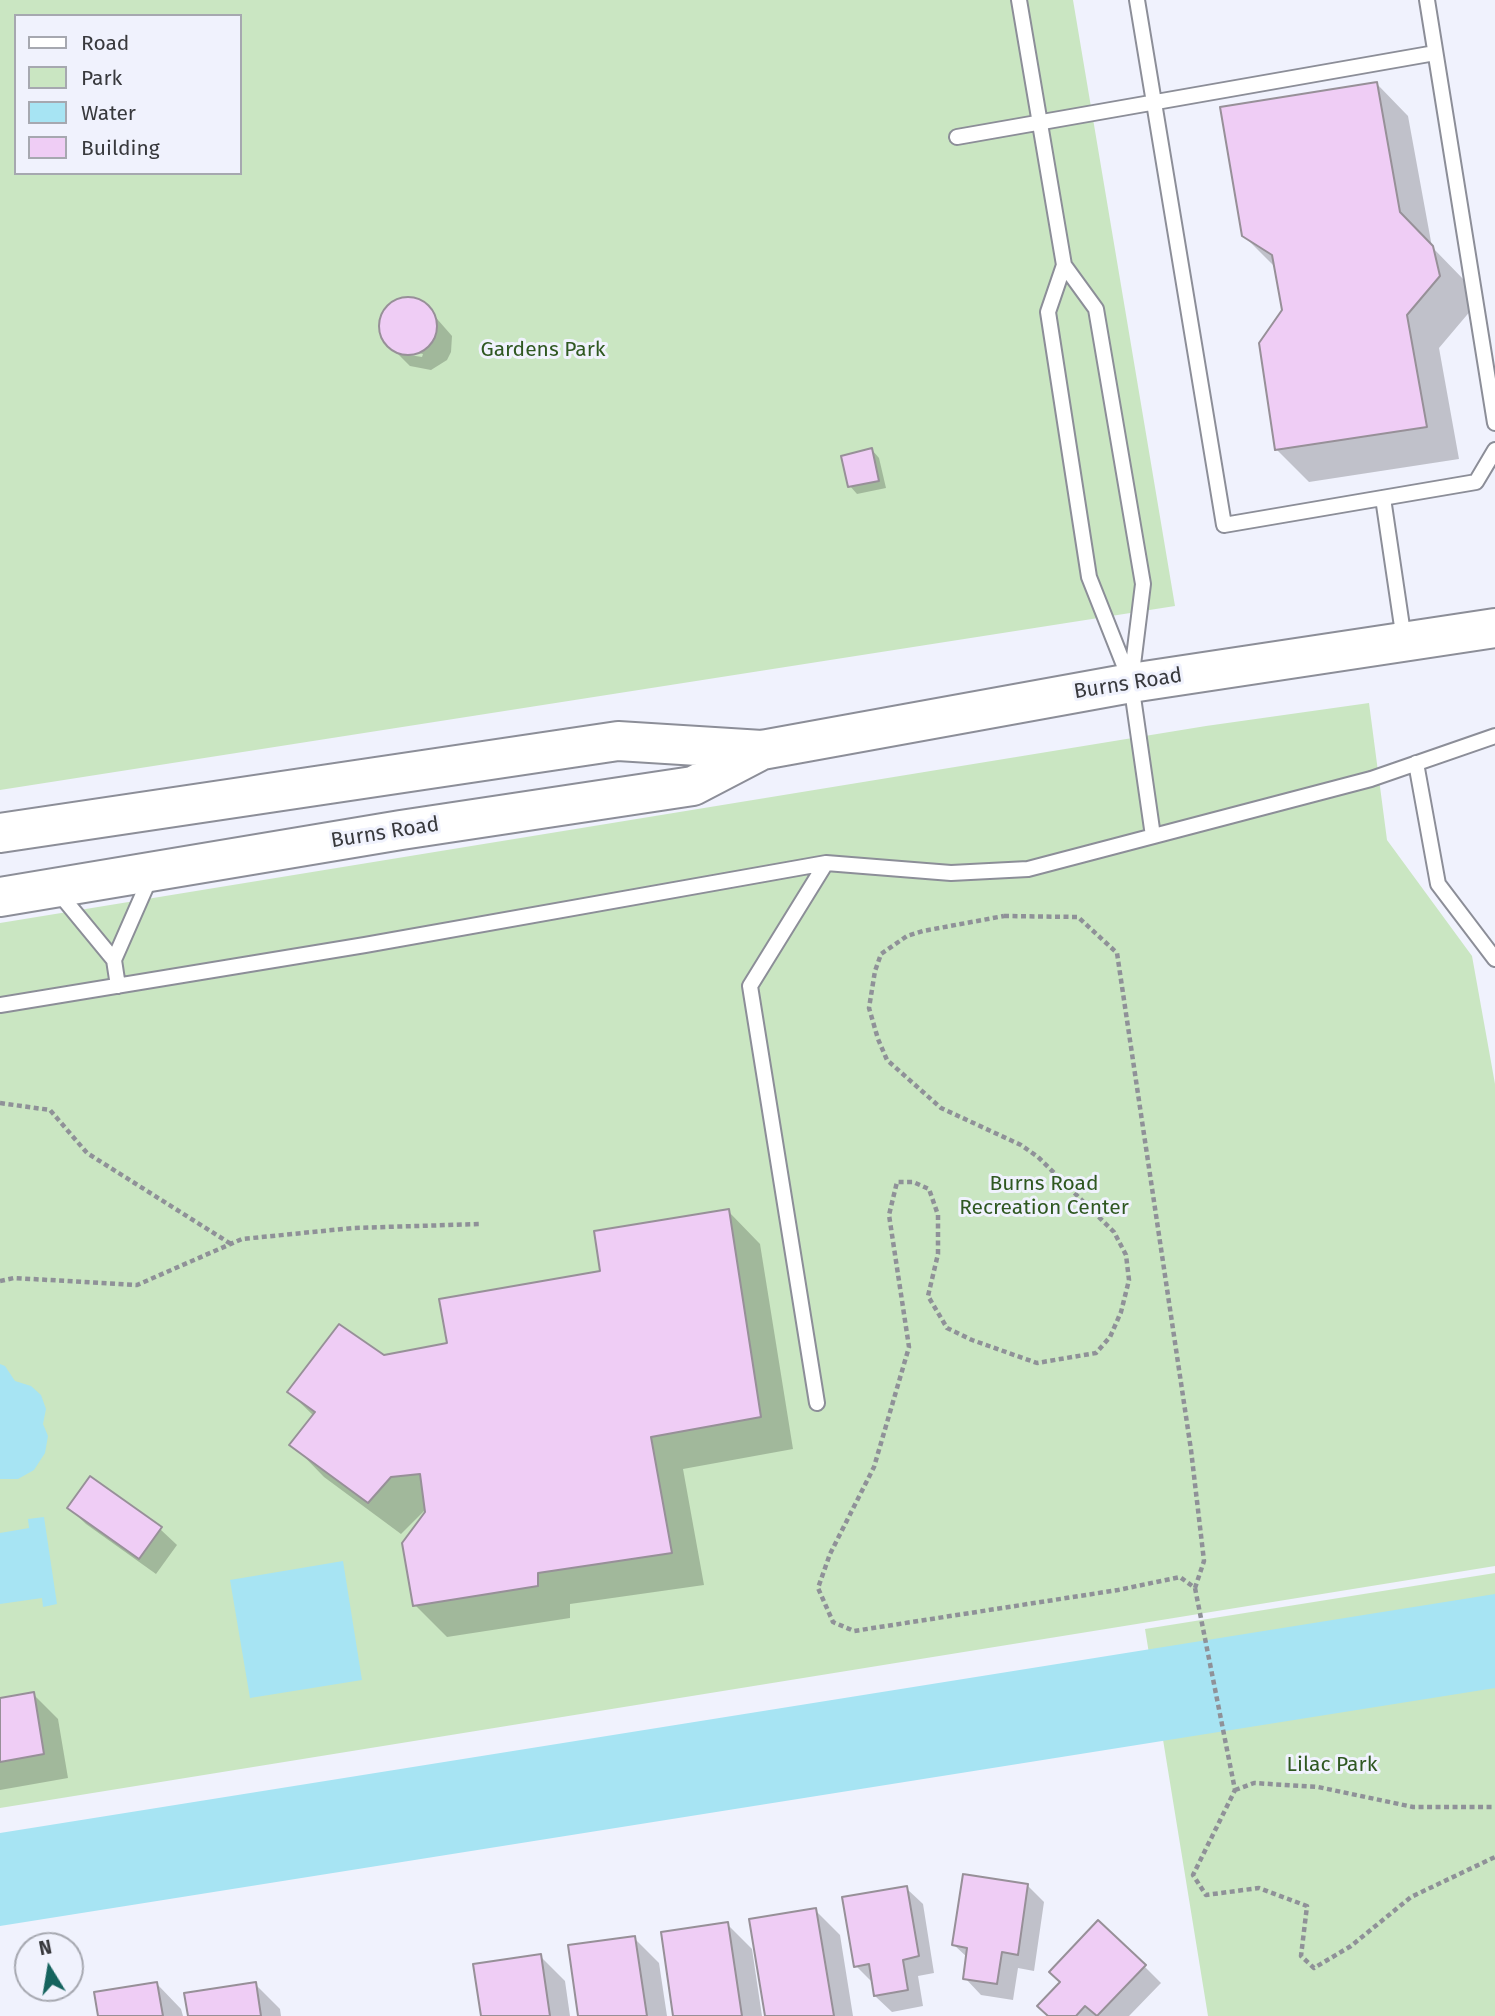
<!DOCTYPE html>
<style>
body{margin:0}
#map{position:relative;width:1495px;height:2016px;overflow:hidden;background:#f0f2fd;font-family:"Fira Sans",sans-serif}
canvas{display:block}
.legend{position:absolute;left:14px;top:14px;width:228px;height:161px;box-sizing:border-box;background:#f0f2fd;border:2px solid #a6a8b0;margin:0;padding:9px 12px;list-style:none;font-size:21px;color:#38393d}
.legend li{display:flex;align-items:center;gap:14px;height:35px}
.legend b{width:35px;border:2px solid #a6a8b0}
.north{position:absolute;left:14px;top:1932px;width:70px;height:70px;box-sizing:border-box;background:#f0f2fd;border:2px solid #a6a8b0;border-radius:50%;rotate:349deg;font-size:19px;font-weight:700;line-height:28px;text-align:center;color:#38393d}
.north::after{content:'';display:block;margin:auto;width:24px;height:32px;background:#15635e;clip-path:polygon(50% 0,100% 100%,50% 72%,0 100%)}
</style>
<div id="map">
<canvas width="1495" height="2016"></canvas>
<ul class="legend">
<li><b style="height:9px;background:#fff"></b>Road</li>
<li><b style="height:19px;background:#cae6c2"></b>Park</li>
<li><b style="height:19px;background:#a7e4f3"></b>Water</li>
<li><b style="height:19px;background:#efcdf5"></b>Building</li>
</ul>
<div class="north">N</div>
</div>
<script>
const c = document.querySelector('canvas').getContext('2d');
c.lineJoin = 'round';
function fill(path, color) {
  c.fillStyle = color;
  c.fill(path, 'evenodd');
}
function poly(rows) {
  const path = new Path2D();
  for (const r of rows) {
    if (r.length === 3) {
      path.moveTo(r[0] + r[2], r[1]);
      path.arc(r[0], r[1], r[2], 0, 2 * Math.PI);
      continue;
    }
    path.moveTo(r[0], r[1]);
    for (let i = 2; i < r.length; i += 2) path.lineTo(r[i], r[i + 1]);
  }
  return path;
}
function stroke(path, color, width, dash) {
  c.strokeStyle = color;
  c.lineWidth = width;
  c.lineCap = dash ? 'butt' : 'round';
  c.setLineDash(dash || []);
  c.stroke(path);
}
function label(font, color, halo, rows, align = 'center') {
  c.font = font + ' "Fira Sans",sans-serif';
  c.lineWidth = 6;
  c.setLineDash([]);
  c.textBaseline = 'middle';
  c.strokeStyle = halo;
  c.fillStyle = color;
  for (const [text, x, y, turn = 0] of rows) {
    c.save();
    c.translate(x, y);
    c.rotate((+turn || 0) * Math.PI / 180);
    c.textAlign = isNaN(turn) ? turn : align;
    if (halo) c.strokeText(text, 0, 0);
    c.fillText(text, 0, 0);
    c.restore();
  }
}
fill(poly([
 [0,0,1073,0,1175,606,0,790],
 [16,16,240,16,240,173,16,173],
 [1369,703,1387,840,1472,956,1495,1084,1495,1566,0,1808,0,923,1206,726],
 [1495,1573,1495,2016,1208,2016,1145,1629]
]), '#cae6c2');
fill(poly([
 [0,1364,5,1366,15,1381,31,1386,41,1395,46,1409,43,1424,48,1436,45,1453,34,1470,18,1479,0,1479],
 [44,1517,57,1604,43,1607,42,1598,0,1604,0,1533,29,1528,28,1519],
 [343,1561,362,1680,250,1698,230,1580],
 [1495,1594,1495,1688,0,1926,0,1833]
]), '#a7e4f3');
fill(poly([
 [1376,83,1408,116,1432,247,1465,281,1472,309,1439,348,1459,459,1309,482,1277,450,1284,311,1276,268,1243,235],
 [410,299,424,304,452,336,451,352,447,360,431,370,410,366,397,353,422,357,423,354,396,349,396,352,382,333,381,324,386,310,401,300],
 [872,450,879,458,886,488,857,494,850,486],
 [728,1211,760,1244,793,1449,683,1469,704,1585,570,1604,570,1618,447,1637,415,1605,427,1508,401,1534,324,1477,292,1444,314,1416,289,1392,384,1357,449,1344],
 [69,1508,160,1529,177,1545,156,1574,86,1524],
 [33,1694,58,1719,68,1778,0,1790,0,1700],
 [1027,1885,1044,1902,1034,1971,1018,1968,1013,2000,981,1995,965,1978,968,1958,954,1945],
 [906,1888,923,1904,934,1973,918,1976,923,2006,892,2012,875,1996,872,1982,856,1966],
 [815,1910,840,1935,853,2016,767,2016],
 [727,1924,752,1949,762,2016,675,2016],
 [634,1938,659,1963,667,2016,579,2016],
 [540,1956,565,1981,570,2016,483,2016],
 [1144,1966,1161,1983,1129,2016,1050,2016],
 [157,1984,181,2009,183,2016,100,2016],
 [255,1984,280,2009,281,2016,190,2016]
]), '#0003');
const building = poly([
 [1377,82,1400,212,1433,246,1440,276,1407,315,1427,427,1275,450,1259,343,1282,310,1272,255,1242,236,1220,107,1377,82],
 [408,326,29],
 [872,448,879,481,848,487,841,456,872,448],
 [729,1209,761,1417,651,1437,672,1553,538,1573,538,1586,413,1606,402,1543,425,1512,420,1474,391,1477,368,1503,289,1445,315,1412,287,1392,339,1324,384,1355,447,1343,439,1299,600,1271,594,1231,729,1209],
 [90,1476,162,1527,139,1559,67,1508,90,1476],
 [34,1692,44,1754,0,1762,0,1698,34,1692],
 [963,1874,1028,1884,1018,1955,1002,1952,997,1984,963,1979,967,1948,952,1945,963,1874],
 [907,1886,919,1956,903,1960,908,1990,874,1996,869,1964,854,1967,842,1897,907,1886],
 [816,1908,834,2016,765,2016,749,1919,816,1908],
 [1098,1920,1146,1965,1097,2016,1085,2006,1076,2016,1048,2016,1037,2006,1060,1982,1049,1972,1098,1920],
 [728,1922,742,2016,673,2016,661,1932,728,1922],
 [635,1936,647,2016,578,2016,568,1945,635,1936],
 [541,1954,550,2016,481,2016,473,1964,541,1954],
 [157,1982,163,2016,98,2016,94,1992,157,1982],
 [256,1982,261,2016,188,2016,184,1993,256,1982]
]);
fill(building, '#efcdf5');
stroke(building, '#979098', 2);
const lane = poly([
 [1019,0,1064,265,1096,309,1143,584,1131,681],
 [1137,0,1224,525,1476,482,1495,450],
 [1427,0,1495,423],
 [957,137,1435,53],
 [1064,265,1048,312,1089,577,1131,683,1153,836],
 [1383,498,1404,640],
 [1416,763,1438,884,1495,959],
 [58,892,114,960],
 [118,986,114,960,150,878],
 [0,1005,365,945,826,863,951,873,1028,869,1371,779,1495,736],
 [817,1403,750,986,826,863]
]);
const secondary = poly([
 [0,833,618,741,762,750,1131,683,1495,628],
 [0,897,401,830,693,786,762,750]
]);
stroke(lane, '#8c8e98', 18);
stroke(secondary, '#8c8e98', 42);
stroke(poly([
 [1004,916,1078,917,1117,953,1191,1450,1204,1561,1195,1588,1180,1577,1118,1590,854,1631,833,1622,818,1588,830,1554,874,1467,909,1347,889,1215,897,1182,913,1182,929,1189,938,1215,938,1254,928,1296,947,1328,972,1340,1037,1363,1096,1353,1110,1337,1121,1312,1129,1280,1126,1255,1114,1232,1038,1157,1021,1145,941,1108,887,1060,878,1039,869,1008,875,971,881,954,907,936,923,931,1004,916],
 [0,1103,50,1110,87,1153,231,1244],
 [0,1281,14,1278,137,1285,242,1239,353,1228,480,1224],
 [1195,1588,1235,1790,1193,1875,1206,1895,1259,1888,1307,1906,1301,1956,1314,1968,1351,1946,1411,1897,1495,1857],
 [1235,1790,1254,1783,1318,1787,1413,1807,1495,1807]
]), '#8f9198', 4.5, [5, 3.5]);
stroke(lane, '#fff', 14);
stroke(secondary, '#fff', 38);
label('21px', '#2f5821', '#f0f2fd', [
 ["Gardens Park",543,350],
 ["Burns Road",1044,1184],
 ["Recreation Center",1044,1208],
 ["Lilac Park",1332,1765]
]);
label('21px', '#38393d', '#f0f2fd', [
 ["Burns Road",1128,684,-9],
 ["Burns Road",385,833,-9]
]);
</script>
